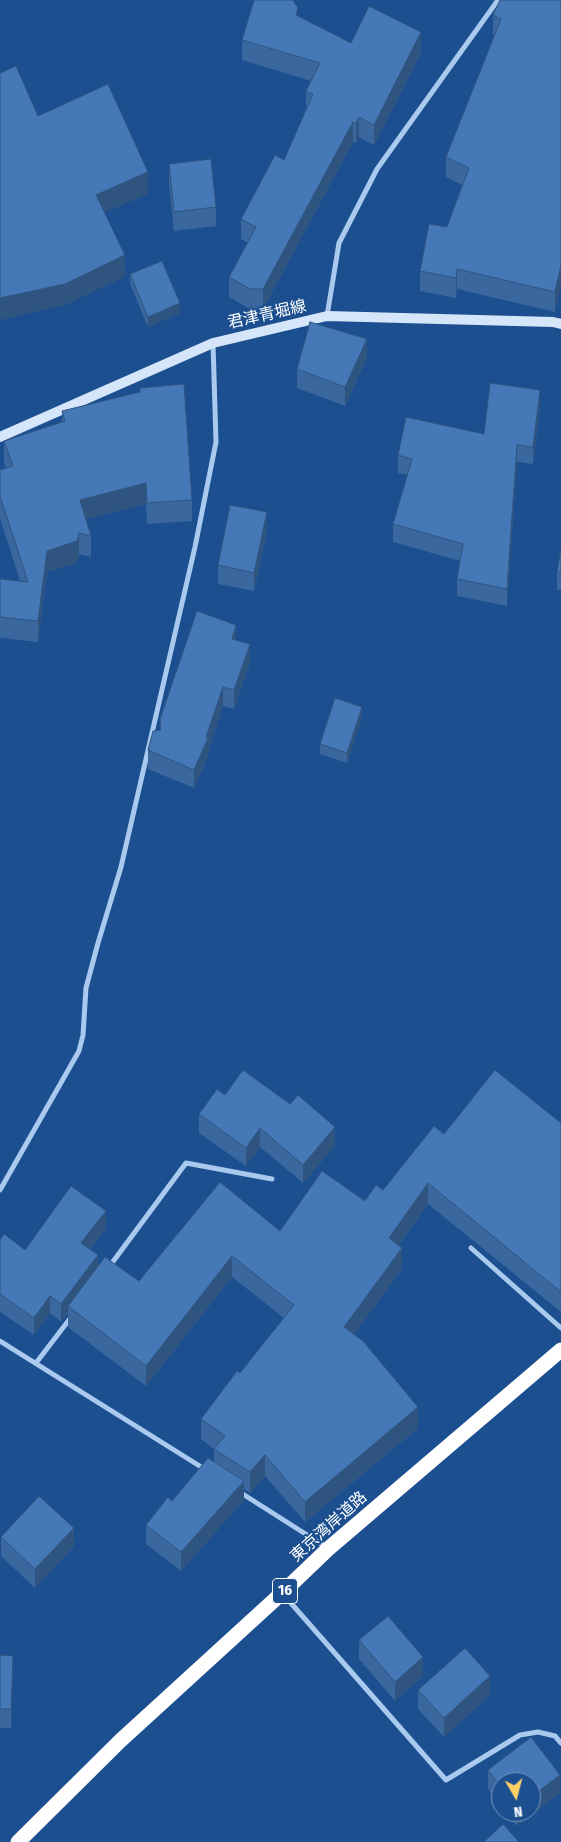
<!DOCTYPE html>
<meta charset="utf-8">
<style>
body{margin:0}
#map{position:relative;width:561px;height:1842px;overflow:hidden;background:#1b4f8f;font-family:"Fira Sans Condensed",sans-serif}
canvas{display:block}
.north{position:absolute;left:491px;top:1772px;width:50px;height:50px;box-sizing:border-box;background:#1b4f8f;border:1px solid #7695bc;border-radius:50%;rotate:172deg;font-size:14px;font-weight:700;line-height:20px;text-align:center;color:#fff}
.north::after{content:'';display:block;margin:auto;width:18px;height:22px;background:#ffd166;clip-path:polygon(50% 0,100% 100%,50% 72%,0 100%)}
</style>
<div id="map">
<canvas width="561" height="1842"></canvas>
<div class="north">N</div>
</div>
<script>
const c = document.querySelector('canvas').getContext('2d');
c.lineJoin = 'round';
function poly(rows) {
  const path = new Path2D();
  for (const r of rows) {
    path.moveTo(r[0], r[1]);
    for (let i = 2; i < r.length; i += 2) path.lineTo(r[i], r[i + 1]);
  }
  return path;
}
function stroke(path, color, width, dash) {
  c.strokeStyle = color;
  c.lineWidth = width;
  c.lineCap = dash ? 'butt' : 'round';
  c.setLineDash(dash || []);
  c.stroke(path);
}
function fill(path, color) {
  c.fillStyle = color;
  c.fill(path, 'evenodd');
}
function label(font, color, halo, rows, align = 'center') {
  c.font = font + ' "Fira Sans Condensed","Noto Sans JP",sans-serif';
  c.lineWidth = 4;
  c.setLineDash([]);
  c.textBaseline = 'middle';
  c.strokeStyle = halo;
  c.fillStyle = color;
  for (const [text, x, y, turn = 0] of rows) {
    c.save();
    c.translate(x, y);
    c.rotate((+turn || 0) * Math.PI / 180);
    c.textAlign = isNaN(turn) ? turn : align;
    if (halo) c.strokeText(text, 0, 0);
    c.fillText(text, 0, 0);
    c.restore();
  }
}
stroke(poly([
 [327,316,339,243,377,169,498,0],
 [0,1190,79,1051,83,1035,86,988,98,943,121,867,195,547,216,442,213,343],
 [471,1248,561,1328],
 [109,1267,186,1163,272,1179],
 [0,1341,206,1470],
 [36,1363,72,1316],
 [238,1491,326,1547],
 [283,1594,446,1780,520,1735,538,1732,555,1736,561,1743]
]), '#a9c9ee', 5);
stroke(poly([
 [0,437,213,343,327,316,553,322,561,324]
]), '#d6e6fa', 10);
stroke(poly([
 [18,1842,120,1741,282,1593,328,1549,561,1350]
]), '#fff', 15);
fill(poly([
 [561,0,555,312,457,289,456,298,420,291,420,271,447,227,462,185,446,177,446,157,495,36,493,35,493,15],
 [298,16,351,43,421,53,374,145,359,137,356,143,353,142,263,309,250,309,229,297,229,277,248,243,241,239,241,219,284,160,306,109,306,91,311,81,242,60,242,40],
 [169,164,216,207,216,226,174,231,169,183],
 [130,274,180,313,148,327,130,284],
 [367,358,345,406,297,388,297,369],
 [540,408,533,464,517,462,507,606,457,596,457,579,460,561,393,542,393,524,408,475,398,473,398,455,484,434],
 [62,411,192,500,192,521,147,524,146,504,86,519,91,536,91,557,79,554,77,563,47,572,38,642,0,638,0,579,20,581,0,518,0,470,6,468,4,462,4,441,62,422],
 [267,531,254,591,218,584,218,565],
 [561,549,561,590,557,590,557,572],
 [236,640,250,663,234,709,223,706,208,752,208,757,194,788,148,769,148,750,160,730,160,719],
 [362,717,347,763,320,754,320,744],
 [225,1095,335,1146,303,1183,260,1147,246,1166,199,1133,199,1114],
 [561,1123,561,1312,428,1204,399,1245,402,1269,354,1334,418,1428,305,1522,265,1476,250,1493,244,1489,244,1500,181,1571,146,1544,146,1525,214,1461,214,1449,201,1439,201,1419,240,1373,284,1318,232,1277,146,1386,68,1327,68,1313,61,1322,50,1313,34,1335,0,1312,0,1240,25,1250,106,1228,90,1250,98,1267,139,1281,365,1201,383,1190,444,1134],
 [1,1537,74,1546,35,1588,1,1556],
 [359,1640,423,1676,395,1701,359,1659],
 [0,1655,13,1675,11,1728,0,1728],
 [418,1690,490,1695,444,1737,418,1709],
 [488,1770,560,1793,517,1826,506,1812,531,1812,501,1782,501,1806,488,1789]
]), '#3a679d');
fill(poly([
 [421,32,421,53,374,145,374,125],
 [359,117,359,137,356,143,356,123],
 [353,122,353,142,263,309,263,289],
 [148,172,148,194,96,216,96,195],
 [125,255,125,277,65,305,0,320,0,298],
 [561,265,561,285,555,312,555,292],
 [457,269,457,289,456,298,456,278],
 [180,303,180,313,148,327,148,317],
 [367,339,367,358,345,406,345,387],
 [540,390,540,408,533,464,533,447],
 [517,445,517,462,507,606,507,589],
 [146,483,146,504,80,521,80,500],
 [267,512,267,531,254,591,254,573],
 [79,533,79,554,77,563,47,572,38,642,38,621,47,551],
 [236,625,236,643,232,639],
 [250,644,250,663,234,709,234,690],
 [223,687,223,706,208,752,208,757,194,788,194,770,206,737],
 [362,707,362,717,347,763,347,753],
 [335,1127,335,1146,303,1183,303,1165],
 [260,1128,260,1147,246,1166,246,1148],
 [428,1183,428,1204,389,1258,389,1238],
 [106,1211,106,1228,81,1261,81,1243],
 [402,1248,402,1269,344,1348,344,1327],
 [98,1255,98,1273,68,1306,68,1313,61,1322,61,1304],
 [232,1256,232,1277,146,1386,146,1366],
 [50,1296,50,1313,34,1335,34,1318],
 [418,1407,418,1428,305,1522,305,1502],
 [265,1455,265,1476,250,1493,250,1472],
 [244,1481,244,1500,181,1571,181,1552],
 [74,1528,74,1546,35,1588,35,1569],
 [13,1656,13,1675,11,1728,11,1709],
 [423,1657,423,1676,395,1701,395,1682],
 [490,1676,490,1695,444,1737,444,1718],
 [560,1775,560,1793,517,1826,517,1812,531,1812,531,1797]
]), '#305480');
const building = poly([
 [254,0,293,0,298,8,296,15,351,43,369,6,421,32,374,125,359,117,356,123,353,122,263,289,250,289,229,277,256,227,241,219,275,155,284,160,313,94,306,91,320,63,242,40,254,0],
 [500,0,561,0,561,265,555,292,457,269,456,278,420,271,429,224,447,227,469,168,446,157,501,19,493,15,500,0],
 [16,66,38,116,108,84,148,172,96,195,125,255,65,284,0,298,0,73,16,66],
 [211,159,216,207,174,212,169,164,211,159],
 [162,261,180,303,148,317,130,274,162,261],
 [310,322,367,339,345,387,297,369,310,322],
 [490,383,540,390,533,447,517,445,507,589,457,579,463,544,393,524,412,459,398,455,406,417,484,434,490,383],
 [184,384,192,500,147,503,146,483,80,500,91,536,79,533,77,541,47,551,38,621,0,617,0,579,28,582,0,496,0,470,13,466,4,441,65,421,62,411,140,392,140,388,184,384],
 [230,505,267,512,254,573,218,565,230,505],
 [561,549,561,572,557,572,561,549],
 [197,611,236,625,232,639,250,644,234,690,223,687,206,737,208,738,194,770,148,750,153,731,161,730,160,719,197,611],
 [335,698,362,707,347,753,320,744,335,698],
 [243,1070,290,1104,298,1095,335,1127,303,1165,260,1128,246,1148,199,1114,217,1089,225,1095,243,1070],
 [495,1070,561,1123,561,1292,428,1183,389,1238,402,1248,344,1327,363,1341,418,1407,305,1502,265,1455,250,1472,214,1449,225,1436,201,1419,237,1371,240,1373,294,1305,232,1256,146,1366,68,1306,105,1257,139,1281,220,1182,280,1231,322,1171,365,1201,376,1185,383,1190,434,1126,444,1134,495,1070],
 [71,1186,106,1211,81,1243,98,1255,61,1304,50,1296,34,1318,0,1294,0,1240,4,1234,25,1250,71,1186],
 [208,1458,244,1481,181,1552,146,1525,168,1497,172,1501,208,1458],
 [39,1496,74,1528,35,1569,1,1537,39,1496],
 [388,1616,423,1657,395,1682,359,1640,388,1616],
 [465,1648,490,1676,444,1718,418,1690,465,1648],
 [0,1655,13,1656,11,1709,0,1709,0,1655],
 [531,1737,560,1775,531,1797,531,1782,501,1782,501,1787,488,1770,531,1737],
 [503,1824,519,1842,484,1842,503,1824]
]);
fill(building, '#4478b7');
stroke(building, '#305480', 1);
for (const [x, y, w] of [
 [285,1591,25]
]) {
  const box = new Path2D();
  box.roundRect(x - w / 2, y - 12.5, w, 25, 4);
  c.fillStyle = '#1b4f8f';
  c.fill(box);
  stroke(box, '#fff', 1);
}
label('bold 15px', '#fff', null, [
 ["16",285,1591]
]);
label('16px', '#fff', '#1b4f8f', [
 ["君津青堀線",267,315,-13],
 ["東京湾岸道路",329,1527,-42]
]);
</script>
